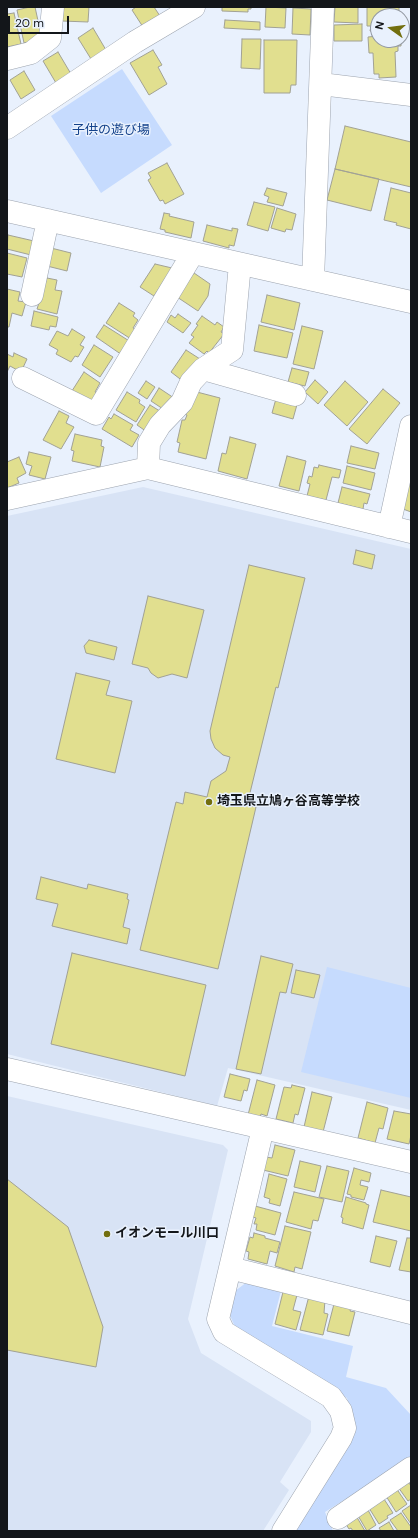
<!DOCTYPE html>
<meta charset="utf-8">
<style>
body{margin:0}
#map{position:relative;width:418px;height:1538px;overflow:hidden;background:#e9f1fd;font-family:"DM Sans",sans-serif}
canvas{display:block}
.frame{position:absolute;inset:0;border:8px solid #13161a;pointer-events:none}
.north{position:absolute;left:370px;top:8px;width:40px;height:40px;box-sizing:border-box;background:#e9f1fd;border:1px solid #9399a2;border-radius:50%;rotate:284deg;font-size:11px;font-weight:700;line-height:16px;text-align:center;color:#13161a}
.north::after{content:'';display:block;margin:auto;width:14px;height:18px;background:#726f0f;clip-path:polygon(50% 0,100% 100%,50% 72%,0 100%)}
.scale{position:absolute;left:8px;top:16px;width:61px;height:18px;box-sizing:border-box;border:2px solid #13161a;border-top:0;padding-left:5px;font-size:12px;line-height:14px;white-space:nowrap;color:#13161a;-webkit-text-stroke:3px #e9f1fd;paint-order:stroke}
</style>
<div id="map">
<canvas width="418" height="1538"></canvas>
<div class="frame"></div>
<div class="north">N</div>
<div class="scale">20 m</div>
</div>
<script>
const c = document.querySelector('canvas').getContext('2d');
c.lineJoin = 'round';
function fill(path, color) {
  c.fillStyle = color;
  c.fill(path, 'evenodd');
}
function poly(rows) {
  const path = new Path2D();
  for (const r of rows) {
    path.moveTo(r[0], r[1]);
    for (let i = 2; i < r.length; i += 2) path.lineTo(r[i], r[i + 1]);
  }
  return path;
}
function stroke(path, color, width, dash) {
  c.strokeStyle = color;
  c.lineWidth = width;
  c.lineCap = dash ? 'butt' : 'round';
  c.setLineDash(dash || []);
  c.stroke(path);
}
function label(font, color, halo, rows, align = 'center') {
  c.font = font + ' "DM Sans","Noto Sans JP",sans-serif';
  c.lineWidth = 3;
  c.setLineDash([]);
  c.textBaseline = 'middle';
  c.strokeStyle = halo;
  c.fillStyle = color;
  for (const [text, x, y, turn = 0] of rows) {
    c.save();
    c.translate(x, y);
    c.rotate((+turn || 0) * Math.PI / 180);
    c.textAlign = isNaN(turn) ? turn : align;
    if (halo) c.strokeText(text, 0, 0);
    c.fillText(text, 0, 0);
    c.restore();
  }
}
fill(poly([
 [143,487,411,549,411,1110,228,1068,217,1106,7,1054,7,516],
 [7,1096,223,1145,228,1150,188,1319,201,1353,311,1421,311,1432,280,1482,289,1490,263,1531,7,1531]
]), '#d8e3f5');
fill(poly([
 [122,69,172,145,101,193,51,116],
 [327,967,411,988,411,1098,301,1072],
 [247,1282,281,1291,272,1326,353,1346,346,1377,386,1388,411,1415,411,1458,325,1512,333,1531,295,1531,355,1434,347,1398,235,1327,229,1313,235,1291]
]), '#c6dbfe');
const building = poly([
 [30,7,35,7,42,39,24,43,17,10,30,7],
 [63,7,89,7,88,22,62,21,63,7],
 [136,7,154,7,160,16,143,27,132,10,136,7],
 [222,7,251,7,251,9,248,9,248,12,222,11,222,7],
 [266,7,286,8,285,28,265,27,266,7],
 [335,7,358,7,358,23,334,22,335,7],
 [367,7,399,7,399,16,378,16,378,31,370,31,371,26,367,26,367,7],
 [293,8,311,9,310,35,292,34,293,8],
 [14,13,21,44,7,47,7,14,14,13],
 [225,20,260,22,260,30,224,28,225,20],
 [362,24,362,41,334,41,334,25,362,24],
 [93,28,106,50,91,59,78,38,93,28],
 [378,36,378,40,401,40,401,46,398,46,398,51,395,52,396,77,379,78,379,74,374,74,373,53,369,53,368,37,378,36],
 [242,39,261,39,260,69,241,68,242,39],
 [264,40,297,40,296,85,291,85,290,93,264,93,264,40],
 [153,50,162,65,158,67,167,84,149,95,130,63,153,50],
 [58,52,71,74,56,83,43,61,58,52],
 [24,71,35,90,21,99,10,80,24,71],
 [345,126,411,142,411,187,335,169,345,126],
 [167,163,184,194,165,204,163,200,160,201,148,180,151,178,148,173,167,163],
 [335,169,379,179,371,211,327,200,335,169],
 [267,188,287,193,283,206,267,202,269,197,264,195,267,188],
 [391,188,411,193,411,229,396,225,397,223,384,220,391,188],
 [254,202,275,207,268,231,247,225,254,202],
 [277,208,296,214,292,230,286,229,285,232,271,228,277,208],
 [164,213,170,214,169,216,194,222,191,238,165,232,165,230,160,229,164,213],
 [207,225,232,231,232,228,238,229,234,246,229,245,229,248,203,241,207,225],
 [8,235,34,241,31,255,7,249,8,235],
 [51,248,71,253,67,271,47,266,51,248],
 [7,253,27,258,22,277,7,274,7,253],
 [155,264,172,268,154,296,140,287,155,264],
 [194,273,210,284,208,296,198,311,177,297,194,273],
 [47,278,57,280,55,290,62,291,57,314,37,309,47,278],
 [7,289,20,292,18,301,26,302,22,316,12,313,9,327,7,327,7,289],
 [267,295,300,303,294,330,261,322,267,295],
 [119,303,135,313,133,316,138,320,133,328,137,330,131,339,106,323,119,303],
 [34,311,58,317,56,327,50,326,49,330,31,326,34,311],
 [178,314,191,323,183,333,167,322,171,315,175,318,178,314],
 [202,316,215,325,217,322,224,327,221,332,224,334,209,353,207,351,204,354,189,343,194,337,191,335,198,325,196,324,202,316],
 [104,325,134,344,125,357,96,337,104,325],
 [259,325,293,333,287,358,254,351,259,325],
 [302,326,323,331,314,369,293,364,302,326],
 [72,329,85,337,80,345,84,347,78,357,75,356,71,362,56,354,58,350,49,345,57,331,68,336,72,329],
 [94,345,113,357,100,377,82,365,94,345],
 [186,350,200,359,184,382,171,372,186,350],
 [14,353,27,359,21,372,10,366,7,372,7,354,13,357,14,353],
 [292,368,309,372,305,386,288,382,292,368],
 [84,372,100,383,95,392,101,395,93,408,70,394,84,372],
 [315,380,328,392,318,404,305,392,315,380],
 [146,381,155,387,147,399,138,393,146,381],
 [345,381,368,402,347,426,324,405,345,381],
 [159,388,174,398,166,411,151,401,159,388],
 [383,389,400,403,367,444,349,429,383,389],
 [193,391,220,398,206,459,178,452,180,443,177,442,182,420,185,420,187,415,184,414,193,391],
 [127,392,140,400,139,403,145,407,136,422,116,410,127,392],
 [277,395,298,401,293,419,272,413,277,395],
 [150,405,163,413,150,434,137,425,150,405],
 [59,411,69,416,66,423,74,427,61,449,43,440,59,411],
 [114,414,133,425,130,430,139,435,132,447,102,429,109,417,111,419,114,414],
 [75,434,102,440,101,446,104,447,100,467,72,461,74,451,71,450,75,434],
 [230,437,256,444,247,479,218,471,222,453,226,454,230,437],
 [351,446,379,453,375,469,347,463,351,446],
 [29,452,51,457,45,479,29,475,32,466,26,464,29,452],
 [287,456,306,461,299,491,279,486,287,456],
 [19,457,26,473,17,478,19,483,7,488,7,462,19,457],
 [319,465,341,470,339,478,332,477,326,500,307,496,310,484,307,483,309,476,312,477,314,467,318,468,319,465],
 [347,466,375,473,371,490,343,483,347,466],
 [409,483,411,483,411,512,403,509,409,483],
 [342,487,370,494,367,504,364,503,363,509,338,503,342,487],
 [356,550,375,555,372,569,353,564,356,550],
 [249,565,305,578,278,688,276,687,247,805,256,807,218,969,140,950,176,802,183,804,185,792,207,797,211,781,226,771,230,757,223,755,215,748,211,739,210,731,249,565],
 [148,596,204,610,187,678,172,674,158,678,151,673,148,668,132,664,148,596],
 [89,640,117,647,114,660,86,653,84,646,89,640],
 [76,673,110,681,106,695,132,701,115,773,56,759,76,673],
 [41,877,87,889,88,884,128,894,127,899,129,900,123,927,130,929,127,944,52,926,58,904,36,899,41,877],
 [72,953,206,985,185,1076,51,1044,72,953],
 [261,956,293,964,286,993,280,992,261,1074,236,1069,261,956],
 [296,970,320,975,314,998,291,993,296,970],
 [230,1074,250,1079,247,1091,244,1090,241,1101,224,1097,230,1074],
 [257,1080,275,1085,267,1116,261,1114,260,1118,248,1115,257,1080],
 [292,1085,305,1088,298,1115,295,1114,293,1123,276,1119,284,1087,291,1088,292,1085],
 [312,1092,332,1097,323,1132,304,1127,312,1092],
 [367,1102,388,1108,383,1129,379,1128,375,1143,358,1138,367,1102],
 [394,1111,411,1114,411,1135,409,1144,387,1139,394,1111],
 [275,1145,295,1150,288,1176,263,1170,266,1157,272,1158,275,1145],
 [300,1161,321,1166,315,1192,294,1187,300,1161],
 [327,1166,349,1171,342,1202,319,1197,327,1166],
 [354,1168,371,1173,369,1182,361,1180,360,1185,368,1187,364,1200,351,1197,351,1195,347,1194,354,1168],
 [269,1174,287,1179,280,1206,269,1203,270,1199,264,1197,269,1174],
 [7,1179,68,1227,103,1327,96,1367,7,1350,7,1179],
 [381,1190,411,1197,411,1231,373,1222,381,1190],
 [294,1192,324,1199,318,1221,313,1220,311,1229,286,1222,294,1192],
 [346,1197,366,1203,366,1204,369,1205,363,1229,342,1223,343,1218,341,1217,346,1197],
 [255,1206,281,1213,275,1235,256,1230,257,1224,254,1224,256,1218,253,1217,255,1206],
 [285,1226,311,1232,302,1269,295,1267,294,1272,275,1266,285,1226],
 [254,1233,265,1236,265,1238,280,1242,277,1253,270,1251,267,1264,248,1259,249,1252,246,1251,250,1237,253,1238,254,1233],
 [376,1236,397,1241,390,1267,370,1262,376,1236],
 [407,1238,411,1238,411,1272,399,1270,407,1238],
 [283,1292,297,1295,293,1310,301,1312,296,1330,275,1324,283,1292],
 [309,1296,325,1300,324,1313,328,1314,323,1335,300,1330,309,1296],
 [334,1304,351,1308,350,1311,355,1312,349,1336,327,1331,334,1304],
 [407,1480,411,1486,411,1499,408,1501,398,1487,407,1480],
 [396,1488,407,1504,396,1512,386,1496,396,1488],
 [384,1499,393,1513,387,1516,388,1518,379,1524,369,1508,384,1499],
 [411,1505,411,1524,402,1511,411,1505],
 [368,1510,376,1525,367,1531,357,1514,368,1510],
 [401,1513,411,1527,411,1531,398,1531,390,1520,401,1513],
 [355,1514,365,1531,353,1531,351,1528,349,1529,344,1521,355,1514],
 [389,1522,394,1531,381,1531,379,1528,389,1522]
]);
fill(building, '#e1df8f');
stroke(building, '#a1a194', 1);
const minor = poly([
 [7,59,31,53,50,38,53,7],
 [321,84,411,95],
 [7,128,135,42,194,7],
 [7,211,411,302],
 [313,280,323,7],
 [32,295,48,220],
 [203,369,295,395],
 [23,378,96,414,193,253],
 [148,468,149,443,160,425,182,402,191,382,203,369,232,350,240,264],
 [7,499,148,468,411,532],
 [389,527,411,426],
 [7,1069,411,1162],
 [263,1128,230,1268,411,1313],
 [230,1268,218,1319,224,1332,331,1397,341,1411,345,1428,341,1438,283,1531],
 [338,1518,411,1468]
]);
stroke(minor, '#9da4af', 23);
stroke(minor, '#fff', 22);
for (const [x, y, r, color] of [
 [209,802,4,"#726f0f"],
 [107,1234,4,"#726f0f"]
]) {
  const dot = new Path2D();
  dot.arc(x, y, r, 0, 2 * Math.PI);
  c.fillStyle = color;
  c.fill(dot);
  stroke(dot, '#e9f1fd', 1.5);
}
label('13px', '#14428b', '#e9f1fd', [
 ["子供の遊び場",111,131]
]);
label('bold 13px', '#13161a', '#e9f1fd', [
 ["埼玉県立鳩ヶ谷高等学校",217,802],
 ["イオンモール川口",115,1234]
], 'left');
</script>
